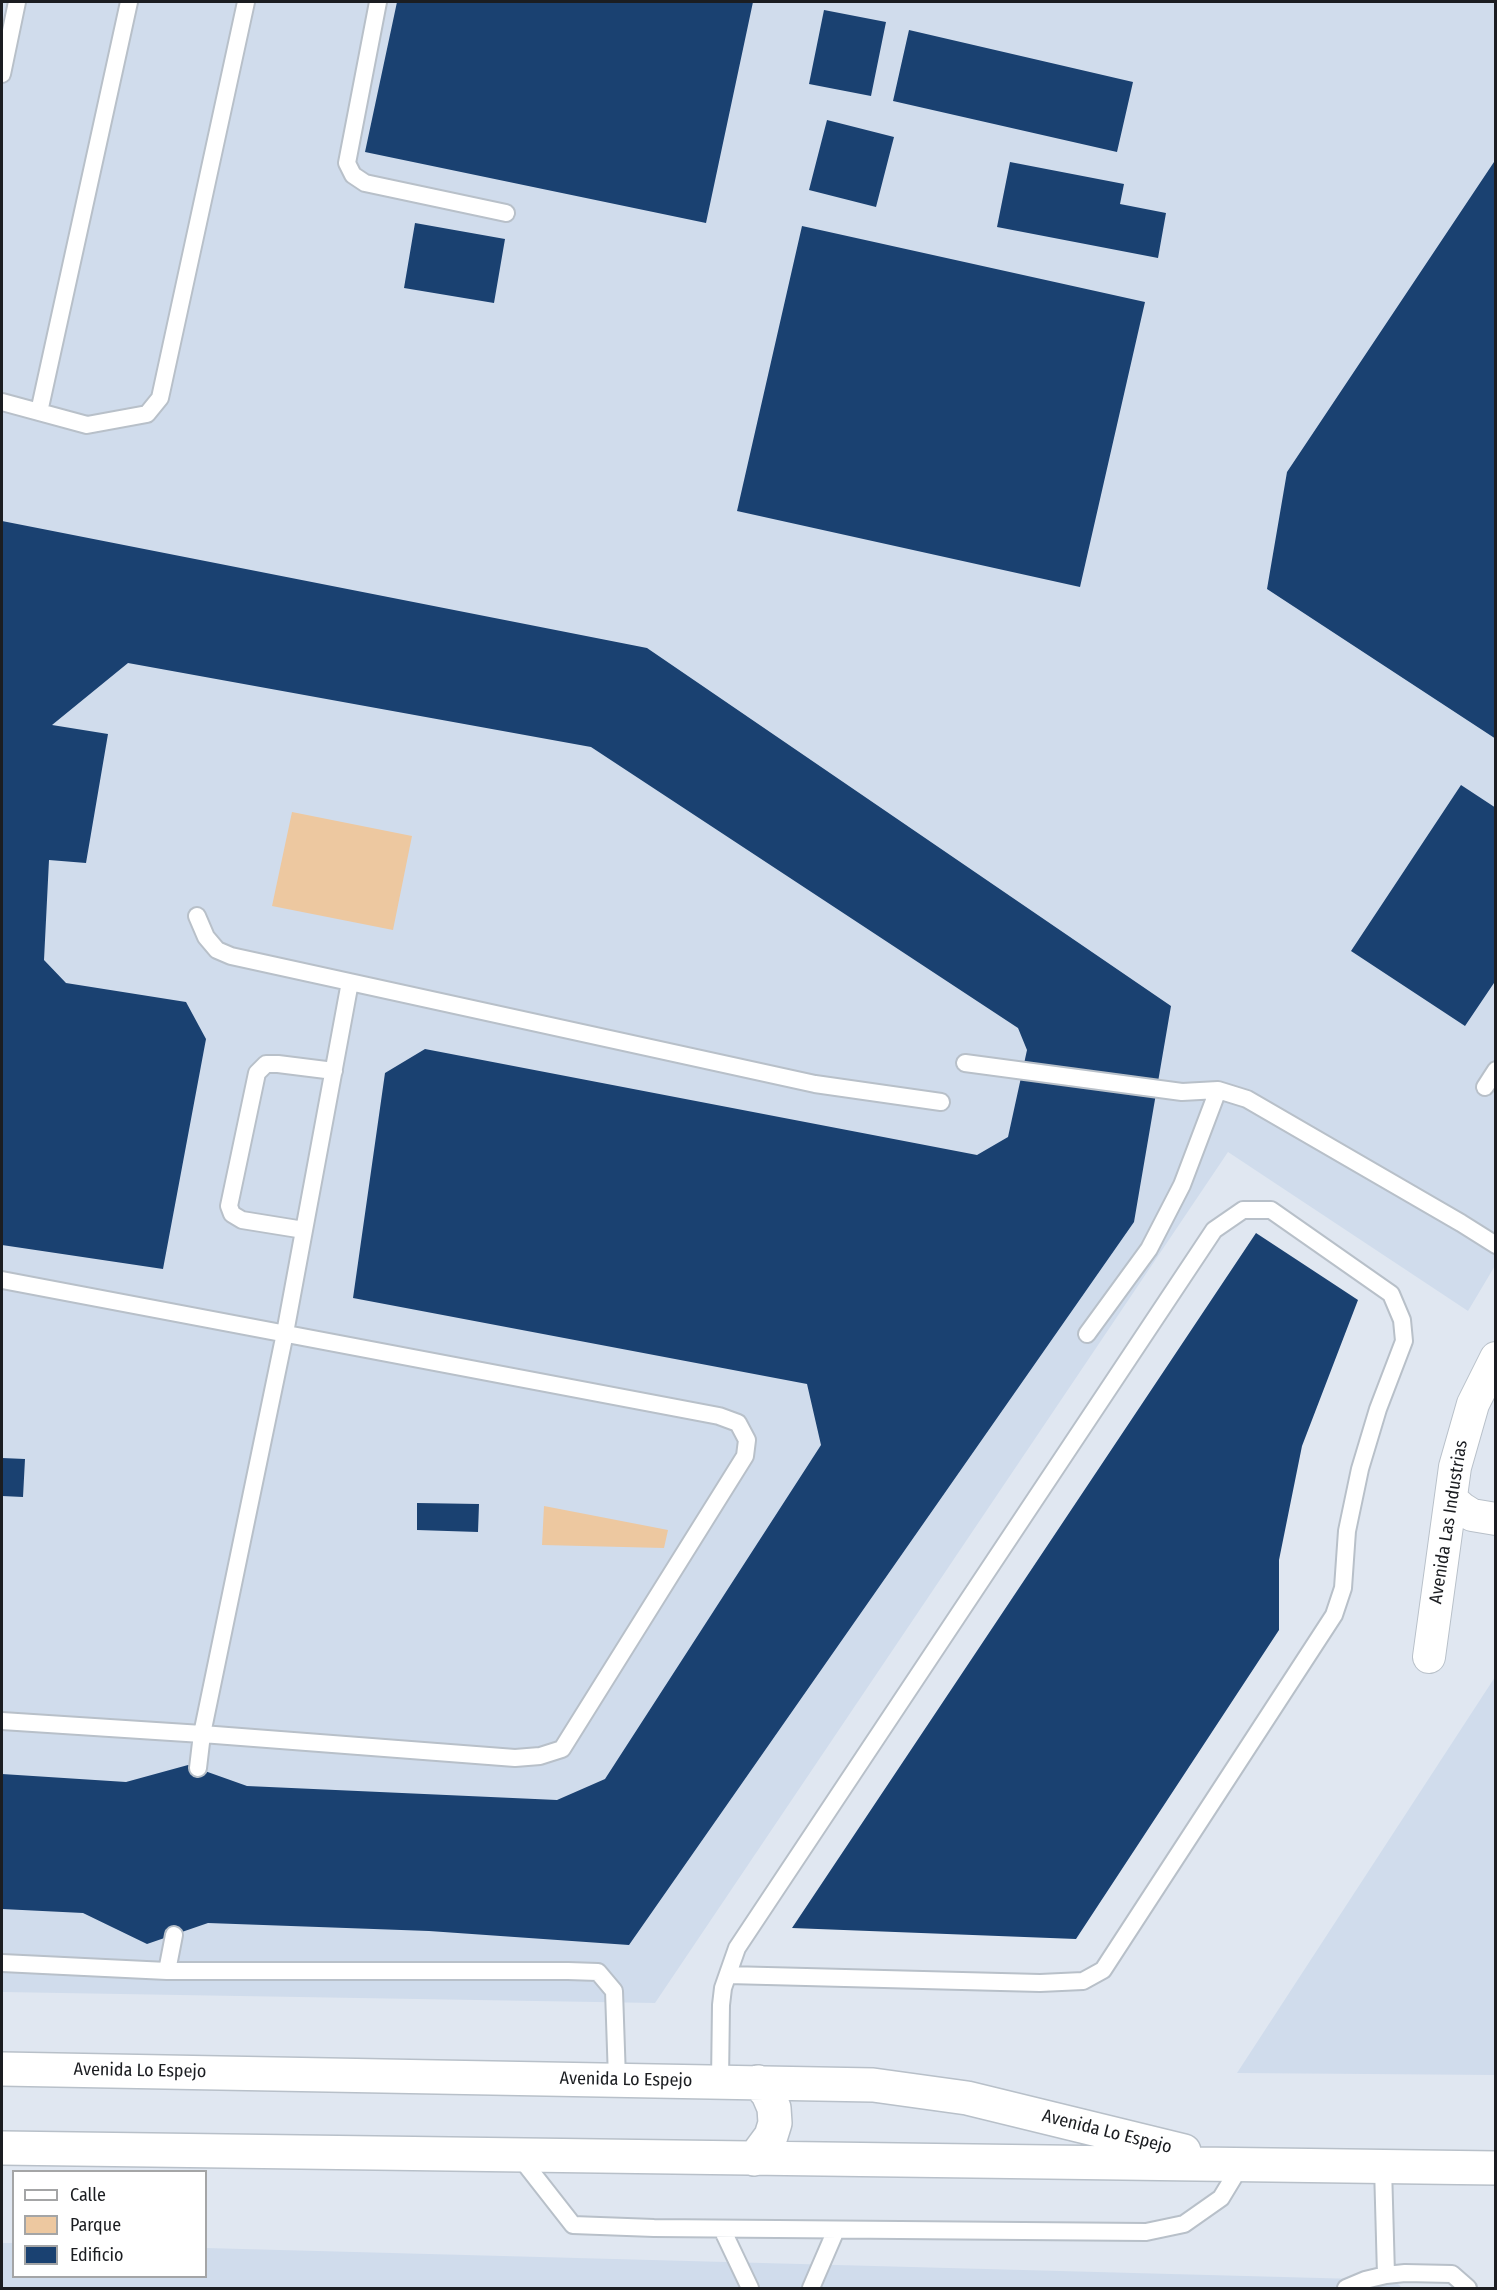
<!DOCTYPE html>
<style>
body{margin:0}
#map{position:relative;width:1497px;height:2290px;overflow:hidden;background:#e0e7f1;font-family:"Fira Sans Condensed",sans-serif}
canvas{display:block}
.frame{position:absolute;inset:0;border:3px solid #1b1d21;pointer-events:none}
.legend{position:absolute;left:12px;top:2170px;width:195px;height:108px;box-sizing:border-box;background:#fff;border:2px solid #a4a5a6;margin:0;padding:8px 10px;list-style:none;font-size:18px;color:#1b1d21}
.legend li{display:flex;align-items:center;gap:12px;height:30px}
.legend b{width:30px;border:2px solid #a4a5a6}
</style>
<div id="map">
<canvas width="1497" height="2290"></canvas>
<div class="frame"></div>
<ul class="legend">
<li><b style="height:8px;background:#fff"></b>Calle</li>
<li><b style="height:16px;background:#edc8a0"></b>Parque</li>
<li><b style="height:16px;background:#1a4171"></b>Edificio</li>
</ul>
</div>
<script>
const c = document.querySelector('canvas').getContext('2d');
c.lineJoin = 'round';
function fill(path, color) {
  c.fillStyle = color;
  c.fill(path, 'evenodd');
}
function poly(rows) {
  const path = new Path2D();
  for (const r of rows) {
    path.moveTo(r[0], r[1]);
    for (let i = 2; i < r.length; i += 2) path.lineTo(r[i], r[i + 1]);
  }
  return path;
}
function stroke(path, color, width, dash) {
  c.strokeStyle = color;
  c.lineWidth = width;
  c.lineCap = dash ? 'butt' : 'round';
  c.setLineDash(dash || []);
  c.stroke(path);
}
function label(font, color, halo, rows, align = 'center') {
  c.font = font + ' "Fira Sans Condensed",sans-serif';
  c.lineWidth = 6;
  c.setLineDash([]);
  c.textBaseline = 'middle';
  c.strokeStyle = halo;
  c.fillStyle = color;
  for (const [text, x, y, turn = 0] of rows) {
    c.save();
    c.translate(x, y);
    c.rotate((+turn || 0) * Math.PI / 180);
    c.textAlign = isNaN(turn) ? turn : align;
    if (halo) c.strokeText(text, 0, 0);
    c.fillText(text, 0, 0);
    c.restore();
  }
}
fill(poly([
 [2,2,1495,2,1496,1264,1468,1311,1228,1152,655,2003,2,1992],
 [1495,1677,1495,2075,1237,2073],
 [2,2243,13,2243,14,2276,206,2276,206,2248,1394,2280,1402,2288,2,2288]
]), '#d0dcec');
fill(poly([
 [292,812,412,836,393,930,272,906],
 [544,1506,668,1530,664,1548,542,1545]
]), '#edc8a0');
fill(poly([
 [397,2,753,2,706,223,365,152],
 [824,10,886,22,871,96,809,84],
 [909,30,1133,82,1117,152,893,101],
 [827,120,894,137,876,207,809,190],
 [1496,159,1496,739,1267,589,1287,472],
 [1010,162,1124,184,1120,204,1166,213,1158,258,997,227],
 [415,223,505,239,494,303,404,288],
 [802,226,1145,302,1080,587,737,511],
 [2,521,647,648,1171,1006,1134,1222,629,1945,429,1931,208,1923,147,1944,83,1913,2,1909,2,1774,126,1782,188,1765,247,1786,557,1800,605,1779,821,1445,807,1384,353,1298,385,1073,425,1049,977,1155,1008,1137,1027,1050,1018,1028,591,747,128,663,52,725,108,734,86,863,49,860,44,960,66,983,186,1002,206,1039,163,1269,2,1245],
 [1461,785,1496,808,1496,980,1465,1026,1351,951],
 [1256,1233,1358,1300,1302,1446,1279,1560,1279,1630,1076,1939,792,1928],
 [2,1458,25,1459,23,1497,2,1496],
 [417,1503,479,1504,478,1532,417,1530]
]), '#1a4171');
const service = poly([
 [378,2,347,163,353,175,365,183,506,213],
 [2,74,17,2],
 [2,402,87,425,147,414,160,398,246,2],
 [39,412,129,2],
 [197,916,206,937,217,950,231,956,815,1084,941,1102],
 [965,1063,1182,1092,1218,1090,1247,1099,1461,1223,1496,1245],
 [1485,1087,1496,1070],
 [304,1230,242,1220,232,1214,229,1206,257,1073,266,1064,278,1064,334,1071],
 [2,1280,719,1416,738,1423,747,1440,745,1456,562,1749,540,1756,515,1758,202,1734,2,1721],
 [1087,1334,1149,1249,1182,1185,1218,1090],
 [198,1768,202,1734,285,1333,350,982],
 [2,1963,167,1971,568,1971,598,1972,614,1991,617,2079],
 [167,1971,174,1935],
 [720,2081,721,2005,723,1988,737,1948,1214,1230,1243,1210,1271,1210,1391,1294,1402,1320,1404,1341,1378,1409,1360,1469,1347,1531,1343,1588,1334,1615,1103,1970,1083,1981,1040,1983,728,1975],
 [519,2156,573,2225,654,2228,1146,2232,1184,2224,1221,2198,1241,2165],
 [1383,2167,1386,2275,1405,2273,1452,2274,1468,2288],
 [722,2229,750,2288],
 [811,2288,836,2230],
 [1346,2288,1365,2280,1386,2275]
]);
const minor = poly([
 [1451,1499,1461,1508,1472,1515,1496,1519],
 [1429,1657,1455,1467,1473,1404,1496,1358]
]);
const secondary = poly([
 [2,2069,873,2085,967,2098,1184,2151],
 [2,2148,1496,2168],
 [754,2159,771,2136,775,2123,774,2108,768,2094,758,2082]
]);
stroke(service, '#b8c0c9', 20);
stroke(minor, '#b8c0c9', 34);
stroke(secondary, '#b8c0c9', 36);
stroke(service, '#fff', 16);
stroke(minor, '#fff', 32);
stroke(secondary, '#fff', 33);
label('18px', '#1b1d21', '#fff', [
 ["Avenida Las Industrias",1449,1522,-81],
 ["Avenida Lo Espejo",140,2071,1],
 ["Avenida Lo Espejo",626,2080,1],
 ["Avenida Lo Espejo",1107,2132,14]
]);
</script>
